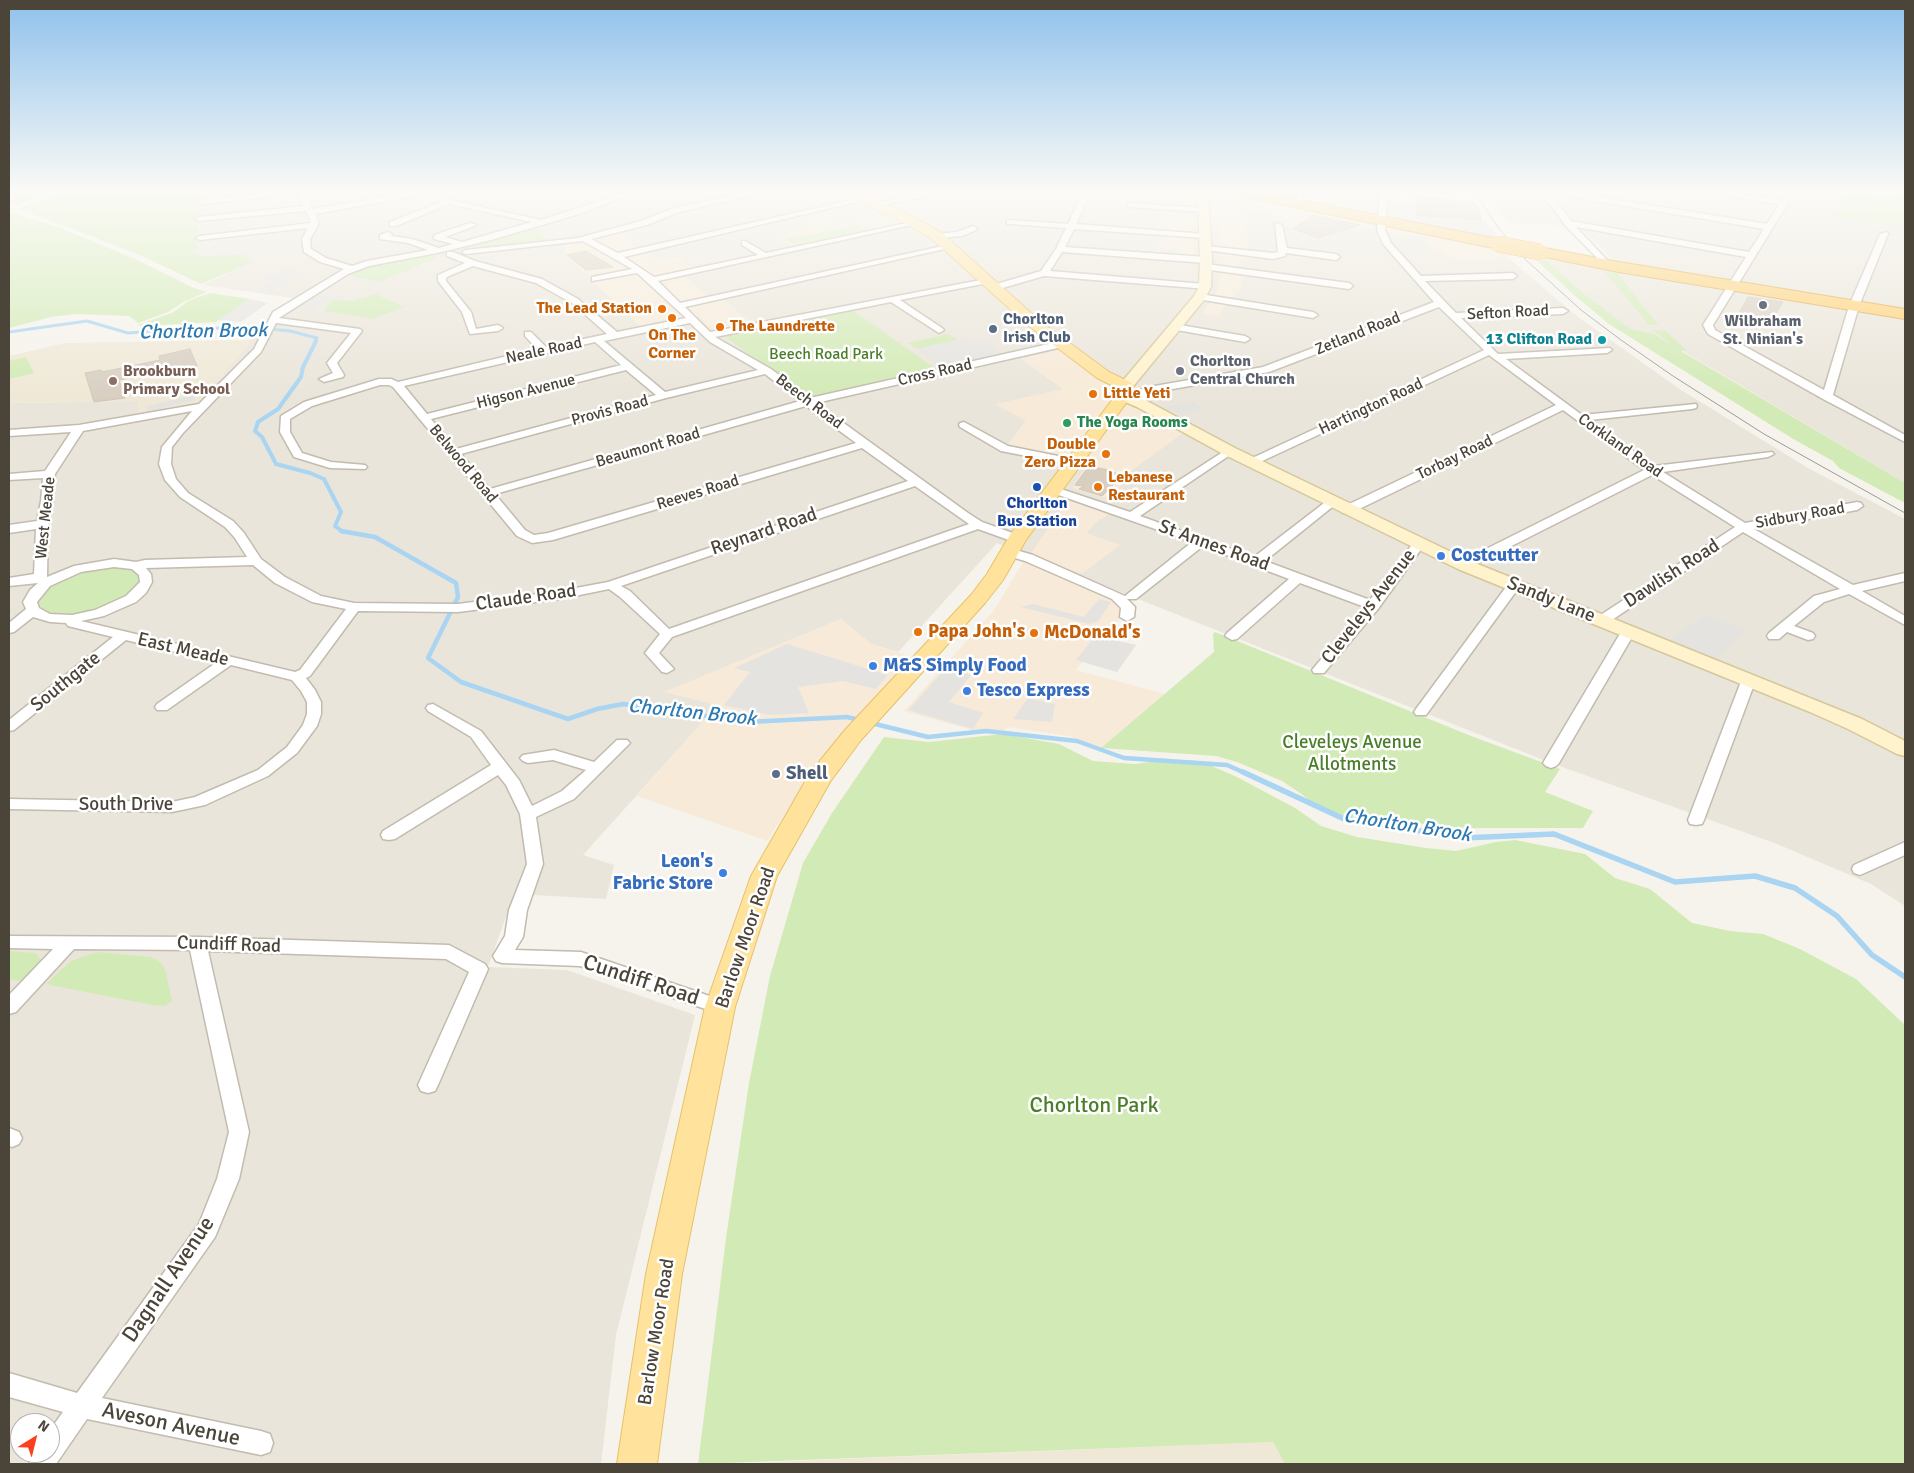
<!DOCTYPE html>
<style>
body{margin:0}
#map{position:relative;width:1914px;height:1473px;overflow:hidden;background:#f6f3ec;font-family:Signika,sans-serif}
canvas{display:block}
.frame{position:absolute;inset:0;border:10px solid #4b4439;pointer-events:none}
.north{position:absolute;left:10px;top:1413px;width:50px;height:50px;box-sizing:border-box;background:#fff;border:1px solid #b7b4b0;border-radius:50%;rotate:36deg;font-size:14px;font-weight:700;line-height:20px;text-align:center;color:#4b4439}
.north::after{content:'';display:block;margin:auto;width:18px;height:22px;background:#fc3f1d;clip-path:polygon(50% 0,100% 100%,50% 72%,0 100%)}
</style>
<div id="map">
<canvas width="1914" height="1473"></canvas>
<div class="frame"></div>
<div class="north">N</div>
</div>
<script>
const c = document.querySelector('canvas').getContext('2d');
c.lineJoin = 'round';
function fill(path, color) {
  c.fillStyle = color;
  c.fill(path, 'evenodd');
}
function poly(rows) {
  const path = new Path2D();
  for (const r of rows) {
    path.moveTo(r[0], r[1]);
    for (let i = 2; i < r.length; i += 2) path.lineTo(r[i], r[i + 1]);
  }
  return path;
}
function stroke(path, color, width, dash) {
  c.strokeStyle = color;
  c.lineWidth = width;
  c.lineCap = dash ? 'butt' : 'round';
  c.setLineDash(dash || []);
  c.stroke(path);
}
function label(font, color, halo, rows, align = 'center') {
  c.font = font + ' Signika,sans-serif';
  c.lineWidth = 5;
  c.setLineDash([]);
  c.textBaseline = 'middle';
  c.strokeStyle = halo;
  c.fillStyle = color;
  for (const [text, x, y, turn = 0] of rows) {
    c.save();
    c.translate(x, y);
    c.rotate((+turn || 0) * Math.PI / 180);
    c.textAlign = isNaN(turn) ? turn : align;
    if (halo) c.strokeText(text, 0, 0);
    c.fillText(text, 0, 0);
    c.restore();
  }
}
fill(poly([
 [200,193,1394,193,1395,218,1398,220,1498,249,1578,317,1681,390,1808,468,1905,519,1905,906,1871,884,1777,844,1551,763,997,543,898,652,871,644,841,619,665,692,718,705,583,855,614,865,606,899,514,894,488,967,567,970,695,1015,616,1335,601,1464,9,1464,9,403,138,401,139,413,199,403,251,340,292,298,203,285,241,267,192,252,197,248],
 [1064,349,1134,406,1185,431,1132,470,1117,490,1090,460,1008,445,1026,421,1063,389,1022,359],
 [1067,500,1108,514,1095,523,1086,533],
 [20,1423,50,1423,50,1453,20,1453],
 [1483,193,1905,193,1905,483,1654,334,1630,330,1582,292,1544,258,1615,270,1617,263,1579,227,1508,222,1495,202,1488,202]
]), '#eae5da');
fill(poly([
 [1132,193,1194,193,1194,256,1176,255,1177,249,1158,248,1161,236,1156,235,1164,209,1161,205,1165,196],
 [1216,193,1230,193,1500,248,1506,259,1452,260,1444,253,1434,250,1425,236,1395,235,1392,231,1334,226,1328,230,1328,240,1276,223,1284,217,1242,208,1249,250,1232,274,1244,276,1239,285,1243,286,1217,316,1202,313,1216,296,1219,283,1221,257],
 [1262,193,1313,193,1376,206,1372,214,1361,213],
 [618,232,631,240,626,242,658,261,676,257,697,271,683,275,715,301,725,300,753,324,714,331,698,316,641,328,565,255,566,243],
 [1064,349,1134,406,1185,431,1132,470,1117,490,1104,498,1072,488,1090,460,1008,445,1026,421,995,404,1063,389,1021,359],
 [1067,500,1109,514,1095,523,1086,533,1120,545,1082,574,1030,555],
 [1026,558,1106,594,1124,610,1109,639,1136,645,1117,672,1082,662,1076,670,1165,694,1101,748,1069,736,1008,727,1003,731,979,732,904,711,994,610],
 [841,619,871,644,913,657,820,761,767,841,637,796,718,705,664,692]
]), '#f7ead8');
fill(poly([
 [884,211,908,224,796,248,774,236,819,226,802,217,824,212,842,221],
 [251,340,199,403,139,413,138,401,9,403,9,356,65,343],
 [1273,1442,1285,1464,732,1464,842,1459]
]), '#efe8d6');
fill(poly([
 [9,193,44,193,29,201,9,207],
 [60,193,200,193,197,248,192,252,204,256,242,255,252,261,241,267,201,284,142,256,23,210,21,207],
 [1844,193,1859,193,1891,198,1893,193,1905,193,1905,237,1829,224],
 [9,212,58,227,109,248,133,258,194,288,207,292,185,301,168,312,138,323,129,316,74,314,51,317,9,328],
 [534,226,536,227,547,240,452,250],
 [855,226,865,231,795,245,785,239],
 [428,254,439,257,379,282,348,275,377,265],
 [1533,257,1544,258,1582,292,1630,329,1654,334,1674,346,1654,331,1665,330,1686,350,1681,351,1905,483,1905,503,1839,468,1833,461,1795,440,1609,324,1575,296],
 [1604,271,1616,271,1658,325,1649,325],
 [210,293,250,299,216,322,142,326,138,325,174,312,188,301],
 [376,294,404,307,373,319,324,311,333,300,351,301],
 [851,309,936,369,812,400,724,336],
 [948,334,958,340,917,349,908,343],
 [26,357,34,373,9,379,9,361],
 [109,567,124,568,133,571,139,576,139,583,135,590,126,598,98,610,66,615,53,614,43,609,38,603,40,595,48,587,76,572],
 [1215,632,1471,736,1560,769,1545,792,1593,811,1583,828,1466,828,1343,816,1318,809,1303,795,1282,781,1237,762,1216,756,1101,748,1214,652,1213,634],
 [1003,734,1059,744,1093,761,1134,764,1167,760,1200,761,1237,777,1295,808,1321,826,1357,837,1426,848,1456,851,1496,842,1515,840,1585,854,1615,878,1650,889,1692,923,1730,931,1763,934,1800,949,1856,979,1905,1025,1905,1464,1285,1464,1273,1442,698,1464,726,1238,749,1083,770,976,803,863,832,813,884,737,929,742],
 [9,951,36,953,41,961,37,969,29,977,20,981,9,979],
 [97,952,150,957,159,961,165,969,172,1001,165,1006,153,1005,50,985,47,983,71,961]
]), '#d2eab5');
fill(poly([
 [1395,201,1415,203,1415,215,1483,220,1497,234,1495,234,1500,240,1401,220,1396,218],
 [1832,217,1905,228,1905,236,1829,223],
 [288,269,301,274,271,290,260,289,274,282,261,279],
 [343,295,350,296,333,300,322,300,314,310,297,307,315,296,329,298],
 [250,299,268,303,241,322,218,320],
 [958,340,985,341,1005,355,944,368,917,349],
 [194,395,196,400,147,412,146,406],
 [1193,402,1203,410,1178,413,1173,410,1167,411,1161,408],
 [1099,599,1111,602,1098,621,1089,624,1021,607,1033,604,1084,617],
 [1706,614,1746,630,1714,661,1666,642],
 [1095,636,1136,645,1117,672,1076,660],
 [787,644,888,675,876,689,843,681,798,687,809,713,769,715,724,705,750,672,734,668],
 [946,668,971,675,949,702,983,713,973,729,908,710],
 [1028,698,1055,704,1052,722,1013,719]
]), '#e5e3e0');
stroke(poly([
 [9,332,87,321,128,333,194,328,259,328,290,331,317,338,315,342]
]), '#a9d4f2', 3);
stroke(poly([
 [316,341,303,367,301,377,278,409,258,422,255,431,262,437,276,464,310,473,324,479,341,512,335,526,343,532]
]), '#a9d4f2', 4);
stroke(poly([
 [341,531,375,537,456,583,458,597,428,658,461,682,568,719,597,709,623,704,748,722,847,717,860,720],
 [871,723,928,737,986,731,1077,741,1124,758,1227,765,1245,773]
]), '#a9d4f2', 4.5);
stroke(poly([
 [1243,772,1342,818,1463,838,1554,834,1675,882,1755,876,1795,888,1837,916,1872,955,1905,977]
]), '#a9d4f2', 5.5);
const building = poly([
 [1415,197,1473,202,1479,209,1481,220,1416,215,1415,197],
 [1313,215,1360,225,1318,238,1293,229,1313,215],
 [586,251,613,267,586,270,567,255,586,251],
 [1748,297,1783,302,1771,321,1738,315,1748,297],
 [190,349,197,366,119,380,125,398,94,402,85,373,101,370,102,372,160,360,159,356,190,349],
 [1089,466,1113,471,1112,472,1123,475,1102,496,1079,489,1084,486,1075,485,1089,466]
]);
fill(building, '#d8cfc1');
stroke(building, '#d3c7b4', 1);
const street = poly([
 [266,193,291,193,287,195,202,204,198,202,202,200,266,193],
 [298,193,306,193,313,209,407,193,424,193,420,195,315,214,319,223,310,239,311,249,326,258,352,266,367,261,428,250,408,243,380,239,380,235,388,232,392,234,391,236,412,239,439,248,453,244,434,239,434,235,470,223,477,225,445,237,462,242,532,222,449,204,396,226,390,226,390,222,441,202,426,193,435,193,450,200,541,220,624,193,635,193,579,214,491,240,437,253,369,266,348,274,279,318,360,329,362,331,337,363,344,375,343,377,324,382,319,379,333,373,327,363,351,333,276,323,261,352,183,433,172,447,171,464,176,479,188,493,233,521,244,533,261,559,285,577,321,596,354,603,458,604,560,591,608,582,908,481,862,448,553,540,532,543,517,536,393,387,389,385,380,385,312,406,290,419,290,432,302,453,331,462,365,465,367,467,365,469,330,468,294,457,280,432,281,416,304,402,379,379,391,379,398,382,537,349,525,336,525,332,531,332,546,347,607,334,572,303,536,283,473,266,449,276,446,278,446,281,471,312,476,329,498,325,503,328,498,331,470,334,462,312,438,281,438,275,465,263,447,256,447,252,453,252,475,261,542,279,578,299,617,332,686,318,637,273,592,281,592,277,632,269,583,241,466,254,462,252,466,250,578,238,641,221,674,208,747,193,762,193,679,212,647,225,591,239,618,253,865,197,869,199,624,257,654,277,758,255,742,245,742,241,745,241,766,253,916,221,920,223,658,281,680,303,952,244,952,248,949,248,685,307,710,332,991,278,991,282,988,283,900,300,942,328,944,330,939,333,891,302,715,337,771,369,810,398,1062,341,1065,342,1067,344,1062,347,816,403,968,513,982,522,1021,536,1023,539,1017,543,978,529,672,637,659,653,674,669,667,673,662,672,645,653,660,634,620,597,609,589,560,599,458,612,358,611,310,676,306,678,315,690,321,702,321,714,317,726,297,753,268,776,205,805,172,812,9,809,9,799,172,802,195,797,258,770,287,747,303,725,307,714,307,702,301,691,292,680,231,665,167,710,157,710,155,707,157,704,217,662,126,640,14,730,9,731,9,720,113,637,68,626,66,623,50,622,33,617,14,632,9,633,9,623,26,609,23,602,30,590,38,583,9,586,9,578,34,574,36,529,9,533,9,525,37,521,41,501,43,478,9,480,9,474,45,471,71,432,9,436,9,430,79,425,199,404,254,349,273,312,344,269,320,262,304,252,302,239,308,228,200,240,196,238,200,236,311,223,306,211,199,221,195,219,199,217,304,206,298,193],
 [690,323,710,342,758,370,665,392,604,341,690,323],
 [595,342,621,365,427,414,404,386,595,342],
 [626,370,656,395,456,449,431,419,626,370],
 [765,374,800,401,490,489,461,454,666,398,765,374],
 [806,406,856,443,548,533,534,535,525,530,495,494,806,406],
 [192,411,162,447,159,464,165,480,180,497,225,527,235,538,247,557,145,560,136,562,114,559,74,566,47,577,48,524,53,501,55,474,83,431,192,411],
 [915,486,969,524,669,629,630,591,621,586,915,486],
 [253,565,275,583,312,602,346,609,300,670,295,672,81,621,104,616,136,602,146,593,152,582,151,574,146,568,253,565],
 [114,567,132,569,139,575,140,582,126,596,95,610,72,615,50,614,39,608,37,602,50,586,81,572,114,567],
 [926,193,943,193,876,206,872,204,926,193],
 [1083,193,1091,193,1076,224,1205,234,1209,236,1205,238,1074,229,1065,247,1206,257,1210,260,1206,263,1062,252,1050,271,1205,284,1209,287,1208,289,1044,276,999,289,993,289,993,285,1041,271,1056,249,1066,228,1010,224,1007,224,1007,220,1068,224,1083,193],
 [1295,193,1303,193,1301,204,1297,206,1293,204,1295,193],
 [1380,193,1388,193,1385,230,1391,243,1421,276,1513,273,1517,276,1513,279,1425,281,1456,313,1563,308,1568,311,1563,314,1461,318,1498,354,1610,348,1612,350,1607,353,1506,359,1582,415,1696,404,1697,406,1696,408,1692,409,1590,420,1654,466,1772,452,1774,454,1768,457,1663,472,1745,523,1857,502,1861,503,1863,506,1857,510,1754,529,1853,585,1905,573,1905,581,1862,591,1905,616,1905,625,1849,594,1824,602,1794,626,1813,633,1815,636,1813,639,1808,640,1787,632,1779,639,1769,639,1767,636,1769,633,1814,596,1840,589,1743,532,1606,624,1596,624,1594,621,1596,618,1735,527,1652,475,1468,568,1460,568,1458,565,1460,562,1644,470,1563,410,1351,513,1343,513,1341,510,1343,507,1556,405,1489,355,1256,464,1248,464,1246,462,1248,460,1484,350,1439,307,1269,372,1150,393,1145,396,1147,404,1146,406,1138,406,1135,395,1143,388,1263,367,1434,302,1383,244,1377,230,1380,193],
 [1542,193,1550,193,1571,221,1749,252,1764,229,1560,195,1556,193,1574,193,1767,224,1779,204,1722,195,1718,193,1736,193,1782,200,1786,193,1794,193,1713,325,1715,330,1824,390,1849,306,1880,234,1887,232,1888,234,1859,306,1833,395,1905,435,1905,442,1823,399,1708,334,1703,325,1746,257,1576,227,1607,260,1606,266,1600,266,1599,260,1565,225,1542,193],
 [1128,203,1204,208,1208,210,1204,212,1131,207,1128,207,1128,203],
 [1275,223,1282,225,1287,248,1336,254,1340,257,1336,260,1286,253,1285,256,1273,259,1206,250,1202,248,1206,246,1273,253,1278,252,1275,223],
 [973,226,977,228,976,230,962,236,937,238,933,236,937,234,957,232,973,226],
 [1206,264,1349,283,1353,286,1349,289,1203,269,1202,267,1206,264],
 [1200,294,1313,312,1318,315,1313,318,1197,299,1196,297,1200,294],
 [1174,324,1245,336,1250,339,1245,342,1171,329,1169,327,1174,324],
 [964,422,1008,446,1073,459,1079,462,1073,465,1001,451,960,427,959,425,960,423,964,422],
 [1229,448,1233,449,1235,451,1233,453,1140,516,1254,557,1328,500,1336,500,1338,502,1336,504,1265,561,1370,600,1414,542,1422,542,1424,545,1378,609,1324,673,1314,673,1312,670,1365,607,1300,583,1237,639,1232,640,1225,636,1227,633,1289,579,1203,546,1136,599,1127,599,1135,607,1134,617,1127,621,1120,617,1121,608,1112,599,1025,561,1005,555,1003,552,1009,548,1033,555,1125,596,1192,542,1050,492,1048,490,1050,488,1058,488,1130,512,1229,448],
 [1514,582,1520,586,1426,715,1416,715,1414,712,1416,709,1509,583,1514,582],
 [1628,628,1635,632,1559,763,1556,766,1551,768,1546,766,1543,763,1621,632,1628,628],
 [1749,675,1754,676,1756,679,1704,820,1702,824,1696,825,1690,824,1688,820,1742,679,1744,676,1749,675],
 [433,704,481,731,519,780,532,806,562,791,586,770,553,760,528,763,523,761,520,758,523,755,554,750,594,762,617,740,627,740,630,743,574,799,536,817,543,864,527,910,523,937,515,950,581,952,727,1002,729,1007,727,1012,720,1014,580,966,502,963,496,961,493,956,505,936,509,910,527,864,520,814,506,785,498,775,395,839,389,840,383,839,381,835,383,831,491,765,471,737,428,711,426,708,428,705,433,704],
 [1905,842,1905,855,1860,875,1854,873,1852,869,1854,865,1905,842],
 [9,936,198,937,449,945,485,964,488,969,438,1085,435,1091,428,1093,421,1091,418,1085,469,972,446,959,208,951,249,1132,239,1179,215,1237,102,1398,261,1431,270,1434,273,1443,270,1452,261,1455,87,1419,56,1464,29,1464,34,1453,50,1453,50,1430,63,1412,9,1397,9,1373,77,1393,199,1224,217,1179,229,1132,190,950,74,949,16,1012,9,1014,9,995,53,949,9,948,9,936],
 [9,1128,19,1132,22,1138,19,1144,12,1147,9,1146,9,1128]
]);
const secondary = poly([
 [1198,193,1208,193,1212,260,1211,287,1204,300,1131,389,1121,389,1119,386,1121,383,1194,296,1199,287,1200,260,1198,193],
 [1123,392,1147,401,1235,448,1470,561,1862,719,1905,741,1905,756,1897,754,1848,729,1810,712,1458,569,1223,454,1137,407,1118,399,1116,396,1118,393,1123,392]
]);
const primary = poly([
 [841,193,857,193,900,210,942,233,1040,321,1109,372,1132,383,1134,386,1129,399,1026,540,1003,580,985,603,861,740,830,782,777,876,735,1007,682,1274,657,1464,617,1464,646,1274,705,1007,751,876,810,773,845,730,971,595,987,574,1010,535,1115,396,1117,388,1097,378,1030,327,932,239,892,216,843,196,841,193]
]);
const highway = poly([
 [1238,193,1265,193,1498,239,1503,241,1506,244,1503,247,1498,249,1245,197,1238,193],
 [1540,247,1619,262,1905,309,1905,319,1619,272,1535,255,1532,252,1535,249,1540,247]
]);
stroke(street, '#c2bbae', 3);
stroke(secondary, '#d6c79b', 3);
stroke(primary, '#e6c16a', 2);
stroke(highway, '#e0a43c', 2);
fill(street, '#fff');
fill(secondary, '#fff3cd');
fill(primary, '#ffe39c');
fill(highway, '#ffcf6e');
stroke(poly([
 [1475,193,1500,230,1526,260,1581,310,1621,340,1673,376,1764,434,1905,513]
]), '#9a9a9a', 1);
const highwayBridge = poly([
 [1498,244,1540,252]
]);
stroke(highwayBridge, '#e0a43c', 17, []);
stroke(highwayBridge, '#ffcf6e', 16);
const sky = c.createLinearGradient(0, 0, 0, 399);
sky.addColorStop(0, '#8fc1ec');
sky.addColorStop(0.48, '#fbfaf6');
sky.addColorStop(1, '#fbfaf600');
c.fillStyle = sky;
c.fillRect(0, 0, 1914, 399);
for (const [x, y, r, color] of [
 [1763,305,5,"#6b7280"],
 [662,309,5,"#e8710a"],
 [672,318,5,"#e8710a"],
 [720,327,5,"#e8710a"],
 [993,329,5,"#5c6f8a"],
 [1602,340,5,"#0f9aa8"],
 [1180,371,5,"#6b7280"],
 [113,381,5,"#8d6e63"],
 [1093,394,5,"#e8710a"],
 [1067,423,5,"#2e9e5b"],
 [1106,454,5,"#e8710a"],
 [1037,487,5,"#1a4fb4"],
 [1098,487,5,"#e8710a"],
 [1441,556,5,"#3f7fe0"],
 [918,632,5,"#e8710a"],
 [1034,633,5,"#e8710a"],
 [873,666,5,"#3f7fe0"],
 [967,691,5,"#3f7fe0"],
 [776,774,5,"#5c6f8a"],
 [723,873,5,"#3f7fe0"]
]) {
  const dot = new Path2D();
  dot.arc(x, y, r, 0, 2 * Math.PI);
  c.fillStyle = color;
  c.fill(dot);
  stroke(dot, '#fff', 2);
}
label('bold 16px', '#c56008', '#fff', [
 ["The Lead Station",652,309,"right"],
 ["The Laundrette",730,327],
 ["On The",672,336,"center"],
 ["Corner",672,354,"center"],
 ["Little Yeti",1103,394],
 ["Double",1096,445,"right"],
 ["Zero Pizza",1096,463,"right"],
 ["Lebanese",1108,478],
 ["Restaurant",1108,496]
], 'left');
label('16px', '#4b4439', '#fff', [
 ["Sefton Road",1508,313,-3],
 ["Zetland Road",1358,334,-22],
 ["Neale Road",544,351,-12],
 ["Cross Road",935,373,-13],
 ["Higson Avenue",526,392,-14],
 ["Beech Road",809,402,37],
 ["Hartington Road",1371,407,-25],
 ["Provis Road",610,411,-15],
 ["Corkland Road",1620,446,35],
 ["Beaumont Road",648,448,-16],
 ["Torbay Road",1455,458,-26],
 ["Belwood Road",463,464,50],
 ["Reeves Road",698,493,-17],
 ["Sidbury Road",1800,516,-10],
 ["West Meade",46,518,-84]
]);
label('bold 16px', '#4e5e75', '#fff', [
 ["Chorlton",1003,320],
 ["Irish Club",1003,338]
], 'left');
label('bold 16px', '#5b616d', '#fff', [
 ["Wilbraham",1763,322],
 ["St. Ninian's",1763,340],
 ["Chorlton",1190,362,"left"],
 ["Central Church",1190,380,"left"]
]);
label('bold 16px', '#0d838f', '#fff', [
 ["13 Clifton Road",1592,340]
], 'right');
label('16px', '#4a7f2a', '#fff', [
 ["Beech Road Park",826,355]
]);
label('bold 16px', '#785e54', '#fff', [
 ["Brookburn",123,372],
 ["Primary School",123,390]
], 'left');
label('bold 16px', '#27864d', '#fff', [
 ["The Yoga Rooms",1077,423]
], 'left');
label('bold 16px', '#164399', '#fff', [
 ["Chorlton",1037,504],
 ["Bus Station",1037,522]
]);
label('19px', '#4b4439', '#fff', [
 ["Reynard Road",764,532,-19],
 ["St Annes Road",1214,546,20],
 ["Dawlish Road",1672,574,-33],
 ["Claude Road",526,598,-8],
 ["Sandy Lane",1551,600,22],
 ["Cleveleys Avenue",1369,607,-52],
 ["East Meade",183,650,13],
 ["Southgate",66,682,-39],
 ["South Drive",126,805],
 ["Barlow Moor Road",746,938,-71],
 ["Cundiff Road",229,945,2],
 ["Barlow Moor Road",657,1332,-81]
]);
label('bold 19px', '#366cbe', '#fff', [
 ["Costcutter",1451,556],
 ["M&S Simply Food",883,666],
 ["Tesco Express",977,691],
 ["Leon's",713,862,"right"],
 ["Fabric Store",713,884,"right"]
], 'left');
label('bold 19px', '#c56008', '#fff', [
 ["Papa John's",928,632],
 ["McDonald's",1044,633]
], 'left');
label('19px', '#4a7f2a', '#fff', [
 ["Cleveleys Avenue",1352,743],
 ["Allotments",1352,765]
]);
label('bold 19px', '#4e5e75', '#fff', [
 ["Shell",786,774]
], 'left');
label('italic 20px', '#2e7ab2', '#fff', [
 ["Chorlton Brook",203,332,-1],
 ["Chorlton Brook",692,713,6],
 ["Chorlton Brook",1407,826,9]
]);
label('22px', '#4b4439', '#fff', [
 ["Cundiff Road",641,981,18],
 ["Dagnall Avenue",169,1280,-56],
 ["Aveson Avenue",171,1425,12]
]);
label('22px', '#4a7f2a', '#fff', [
 ["Chorlton Park",1094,1106]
]);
</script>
